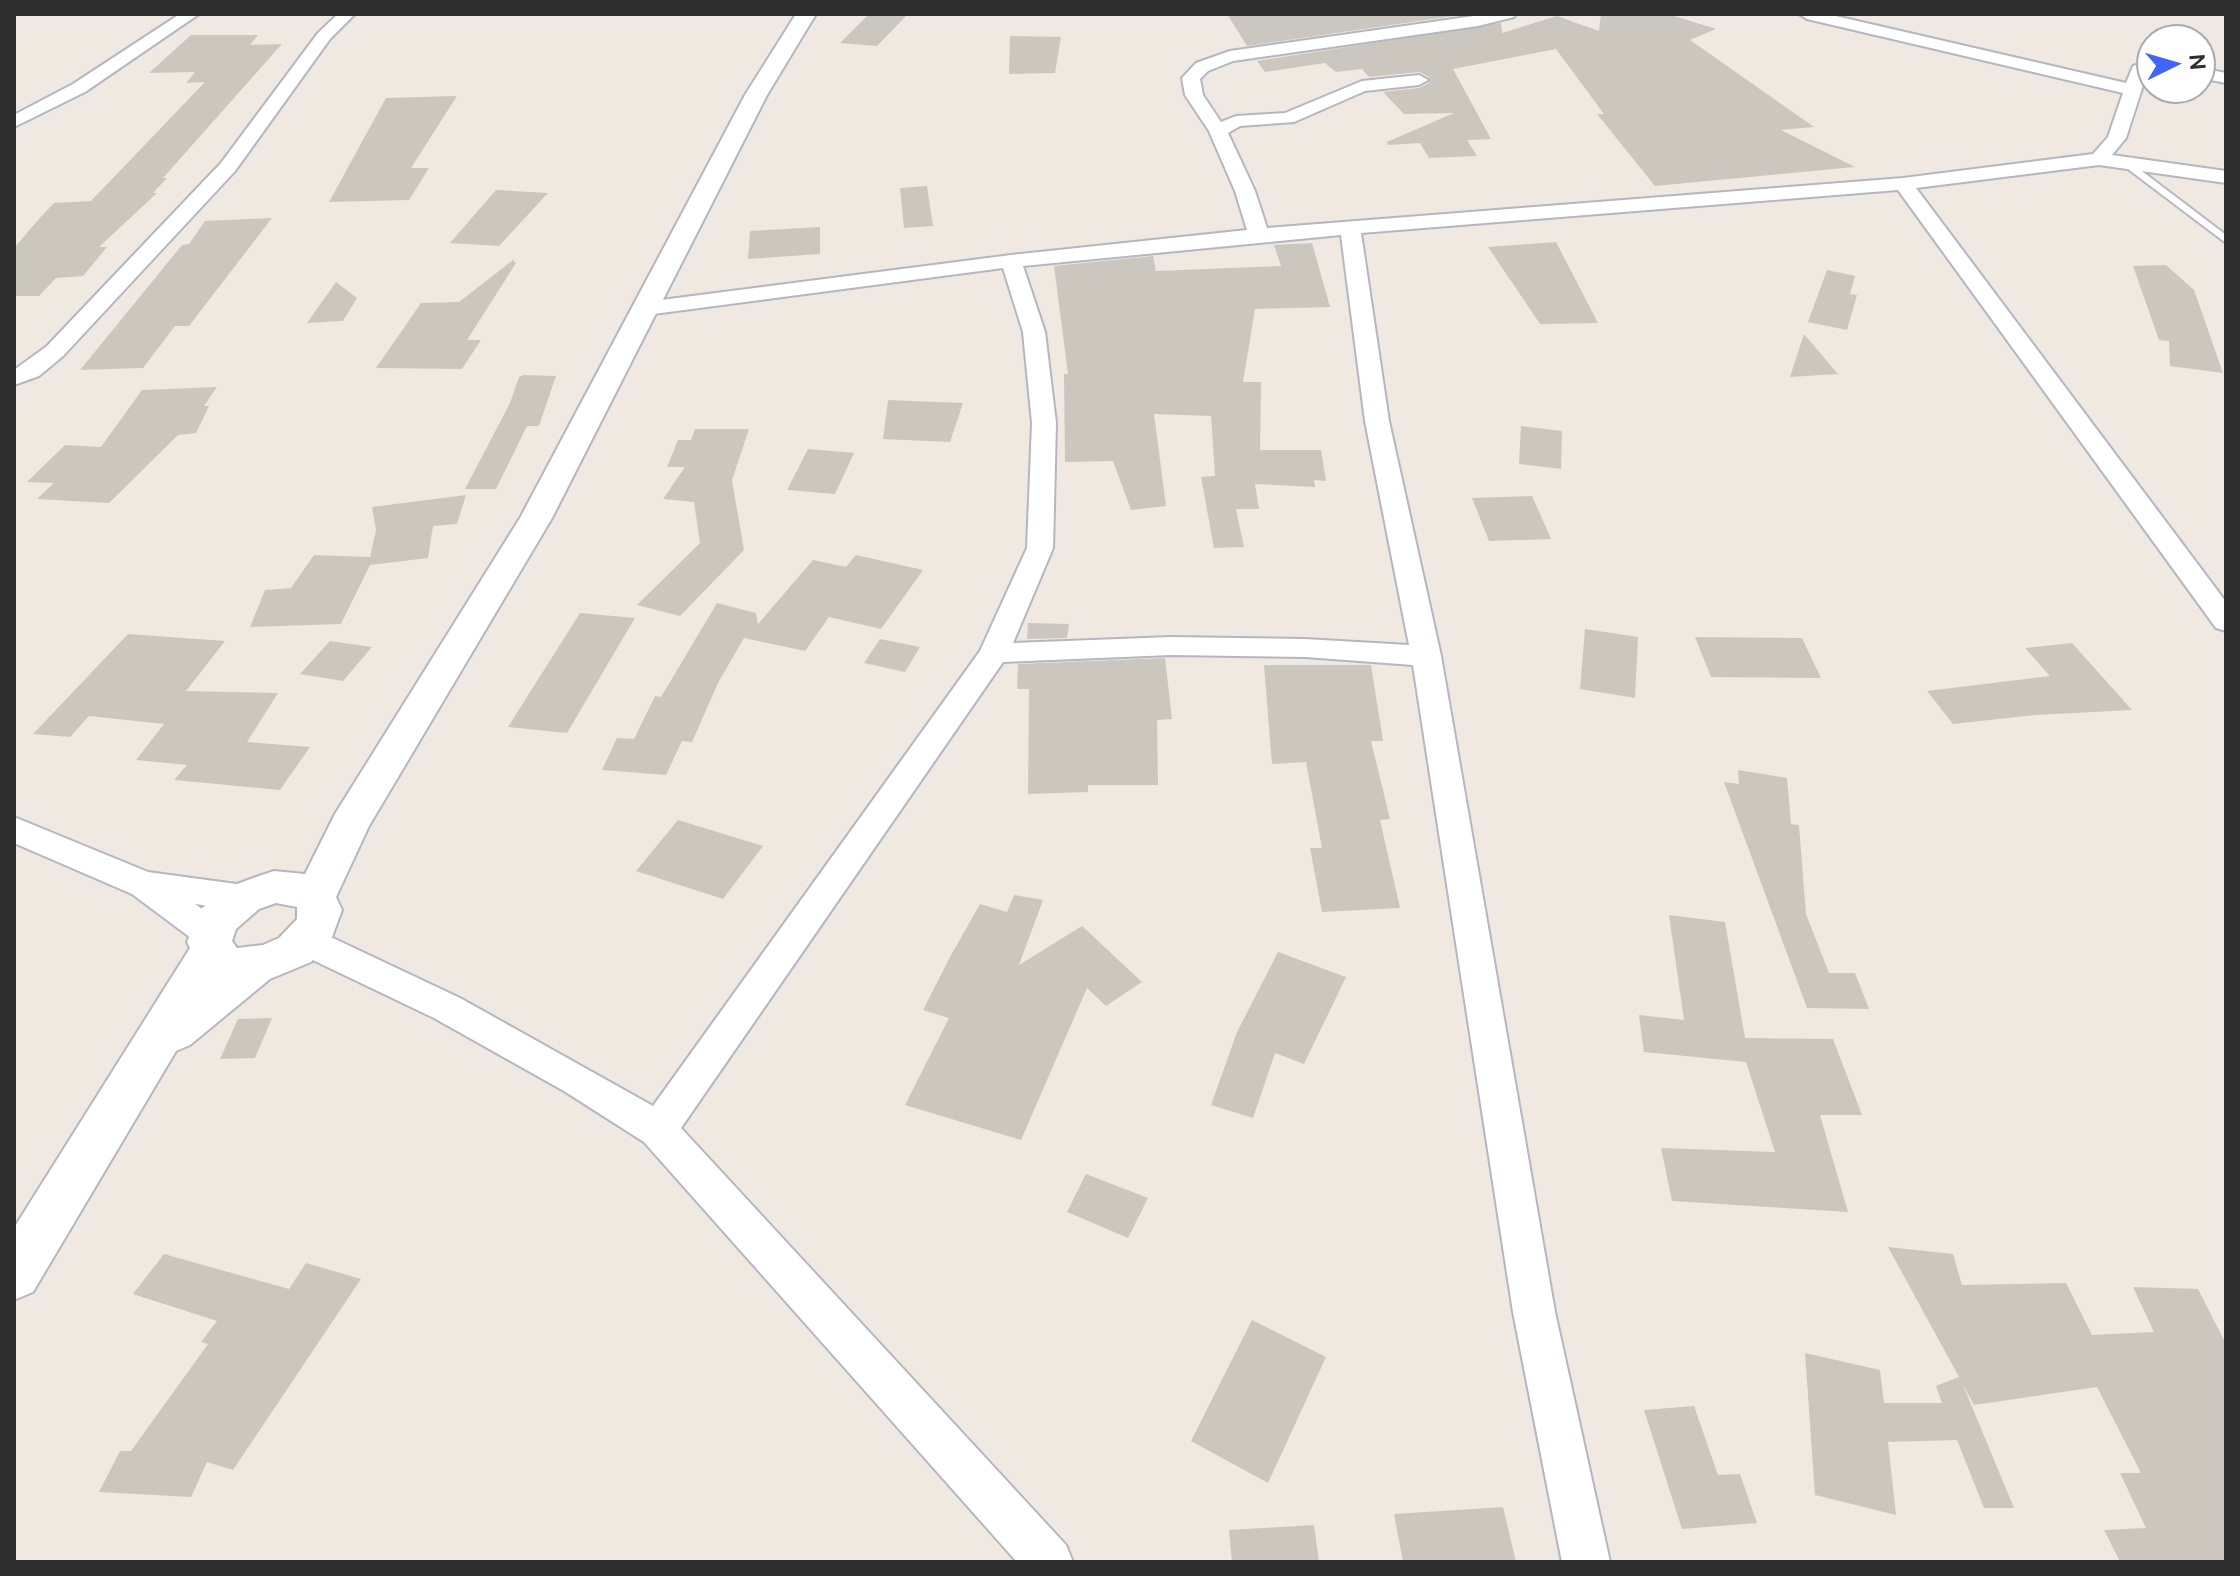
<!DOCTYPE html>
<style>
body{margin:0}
#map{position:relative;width:2240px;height:1576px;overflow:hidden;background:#efe9e1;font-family:Ubuntu,sans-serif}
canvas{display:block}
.frame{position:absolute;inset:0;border:16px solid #2e2e2e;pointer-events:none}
.north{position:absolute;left:2136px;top:24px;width:80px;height:80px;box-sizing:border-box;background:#fff;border:2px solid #ababab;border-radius:50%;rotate:85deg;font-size:22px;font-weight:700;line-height:32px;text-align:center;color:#2e2e2e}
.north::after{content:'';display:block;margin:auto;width:28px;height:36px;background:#4264fb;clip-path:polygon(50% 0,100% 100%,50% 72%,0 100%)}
</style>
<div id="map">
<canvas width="2240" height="1576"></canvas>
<div class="frame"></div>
<div class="north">N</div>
</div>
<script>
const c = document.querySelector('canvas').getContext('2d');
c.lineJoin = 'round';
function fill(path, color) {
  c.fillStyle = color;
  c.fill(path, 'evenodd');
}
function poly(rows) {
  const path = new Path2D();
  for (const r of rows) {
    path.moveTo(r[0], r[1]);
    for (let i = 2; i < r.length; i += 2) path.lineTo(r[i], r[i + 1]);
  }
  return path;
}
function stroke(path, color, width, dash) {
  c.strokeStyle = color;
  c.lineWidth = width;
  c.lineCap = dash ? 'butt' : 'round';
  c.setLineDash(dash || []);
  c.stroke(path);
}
fill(poly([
 [869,14,908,14,877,46,840,43],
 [1227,14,1467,14,1247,46],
 [1601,14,1668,14,1716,29,1690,40,1814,127,1781,130,1855,167,1655,186,1597,114,1604,114,1556,49,1453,69,1491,139,1467,140,1477,156,1429,158,1420,143,1388,145,1387,142,1454,113,1404,114,1383,92,1419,88,1429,83,1429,77,1419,72,1369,77,1362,69,1336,72,1325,63,1265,72,1257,61,1501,23,1502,33,1557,16,1599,31],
 [191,35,258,35,250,45,282,44,163,178,167,178,153,193,157,193,99,247,107,247,83,276,56,278,39,296,14,296,14,248,38,220,54,203,91,201,205,82,186,83,195,72,149,73],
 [1010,36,1061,37,1055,73,1009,74],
 [457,96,411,168,429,168,409,200,329,202,386,98],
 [927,186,933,226,904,228,900,188],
 [496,190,548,193,499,246,450,243],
 [272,218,189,326,175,326,143,368,80,370,182,245,189,244,205,221],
 [820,227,820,254,748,259,750,231],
 [1556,242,1598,323,1540,324,1488,247],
 [1312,243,1330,307,1255,309,1243,382,1261,382,1260,450,1321,450,1326,481,1314,480,1315,487,1255,484,1259,509,1236,509,1244,547,1214,548,1201,477,1215,476,1211,416,1154,414,1166,506,1131,510,1113,461,1065,462,1064,374,1068,374,1054,266,1153,256,1156,271,1281,266,1274,245],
 [513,260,516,263,467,340,481,340,462,369,376,368,421,303,459,302],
 [2166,265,2194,290,2223,373,2170,366,2169,341,2159,340,2133,266],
 [1827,270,1855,276,1850,294,1857,295,1847,330,1808,322],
 [336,282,357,298,343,321,307,323],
 [1804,334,1838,374,1790,377],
 [524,375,556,376,539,426,527,426,496,489,465,489,510,403,519,377],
 [217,387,204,406,209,406,196,433,178,435,109,503,37,499,54,483,27,482,65,445,101,447,142,390],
 [888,400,963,403,950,442,883,439],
 [1521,426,1562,431,1561,469,1519,464],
 [695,429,749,429,732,480,744,550,680,616,637,605,700,543,694,502,663,499,685,467,667,467,678,440,691,440],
 [808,449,854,453,835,494,787,490],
 [466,495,457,524,433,526,428,558,370,565,341,624,250,627,265,590,291,588,314,555,370,557,376,530,372,507],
 [1532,496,1551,539,1489,541,1472,498],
 [856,555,923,570,881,629,829,617,805,651,744,638,718,683,692,742,682,741,666,775,602,770,617,738,634,739,655,696,661,697,717,603,756,613,758,624,813,560,846,567],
 [580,613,635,618,567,733,508,727],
 [1028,623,1069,624,1067,638,1027,639],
 [1585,629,1638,637,1635,698,1580,689],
 [128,634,225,641,186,691,278,693,247,742,310,747,280,790,174,780,187,765,136,760,164,724,89,716,70,737,33,734],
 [1695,637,1802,638,1821,678,1711,677],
 [880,639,920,647,905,672,864,663],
 [330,641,372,647,343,681,300,674],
 [2072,643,2132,710,2035,715,1953,724,1927,691,2050,676,2025,648],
 [1165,658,1172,719,1157,720,1158,785,1088,785,1088,792,1028,794,1029,689,1017,689,1018,664],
 [1264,665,1371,665,1383,741,1371,741,1390,819,1380,820,1400,908,1322,912,1310,848,1322,848,1306,762,1272,764],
 [1738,770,1787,778,1791,824,1799,825,1806,914,1829,973,1855,973,1869,1009,1807,1008,1724,782,1739,784],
 [678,820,763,846,723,899,636,871],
 [1014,895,1043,900,1019,965,1082,926,1142,982,1106,1006,1087,988,1021,1140,905,1105,949,1018,923,1010,950,957,980,904,1007,912],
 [1669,915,1725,922,1745,1038,1833,1039,1862,1115,1820,1115,1848,1212,1672,1201,1661,1148,1775,1152,1746,1062,1644,1052,1639,1015,1684,1020],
 [1278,952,1346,977,1304,1064,1275,1053,1253,1118,1211,1105,1237,1032],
 [272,1018,255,1058,220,1059,238,1019],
 [1086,1174,1148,1198,1128,1238,1067,1212],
 [1888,1247,1953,1254,1962,1285,2066,1283,2092,1335,2154,1332,2133,1287,2198,1289,2226,1344,2226,1562,2120,1562,2104,1530,2146,1528,2120,1473,2141,1473,2097,1387,1974,1405,1963,1385,2014,1508,1984,1508,1957,1440,1888,1442,1896,1515,1815,1495,1805,1353,1880,1370,1884,1403,1942,1403,1936,1386,1959,1377],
 [164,1254,289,1289,306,1263,361,1279,233,1470,207,1462,191,1497,99,1492,120,1451,131,1451,208,1344,201,1342,217,1321,133,1294],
 [1252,1320,1326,1357,1268,1483,1191,1441],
 [1694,1406,1718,1475,1740,1474,1757,1523,1682,1529,1644,1410],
 [1503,1507,1516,1562,1403,1562,1394,1514],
 [1314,1525,1319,1562,1232,1562,1229,1530]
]), '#cbc7bf');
const service = poly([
 [2124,162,2130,162,2226,235,2226,243,2124,166,2124,162]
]);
const minor = poly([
 [180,14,199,14,85,92,14,127,14,115,73,84,180,14],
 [338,14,355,14,330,39,235,171,63,356,39,376,14,385,14,370,47,346,221,163,318,33,338,14],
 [1488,14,1516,14,1514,17,1478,26,1233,61,1208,71,1200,79,1203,95,1221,122,1236,116,1285,113,1362,81,1419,75,1428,80,1419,85,1365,91,1294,122,1240,126,1228,133,1255,191,1267,228,1903,178,2093,154,2108,137,2123,93,1807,19,1799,14,1827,14,2126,83,2133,66,2152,60,2152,71,2147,73,2126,138,2112,155,2226,171,2226,183,2099,165,1916,188,2226,602,2226,631,2216,628,1898,190,1361,233,1389,421,1441,656,1555,1312,1610,1562,1562,1562,1513,1312,1413,665,1305,657,1171,655,1003,662,681,1128,1066,1545,1073,1562,1017,1562,644,1142,564,1091,434,1018,294,951,288,941,294,931,306,927,318,931,460,998,653,1106,980,651,1027,548,1032,423,1023,332,1003,268,646,315,638,313,635,308,638,303,1011,255,1247,230,1235,191,1209,131,1185,95,1182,78,1196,63,1230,51,1488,14],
 [1341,235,1365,421,1409,645,1305,639,1171,637,1013,643,1053,548,1056,423,1045,332,1023,266,1341,235],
 [2200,68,2226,73,2226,83,2200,78,2200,68],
 [14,817,148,872,244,885,256,889,261,898,256,907,244,911,195,904,223,924,229,934,223,944,211,948,199,944,132,894,14,843,14,817]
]);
const tertiary = poly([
 [796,14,816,14,767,95,552,518,369,826,336,897,342,910,332,937,311,962,270,979,190,1045,176,1051,33,1292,14,1300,14,1228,190,948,187,942,202,908,229,887,259,876,274,871,305,874,335,814,520,518,745,95,796,14],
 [276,903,297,907,297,919,279,938,263,945,237,948,232,941,236,929,259,909,276,903]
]);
stroke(service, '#b4b7c1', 4);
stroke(minor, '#b4b7c1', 4);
stroke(tertiary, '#b4b7c1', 4);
fill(service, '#fff');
fill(minor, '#fff');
fill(tertiary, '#fff');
</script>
